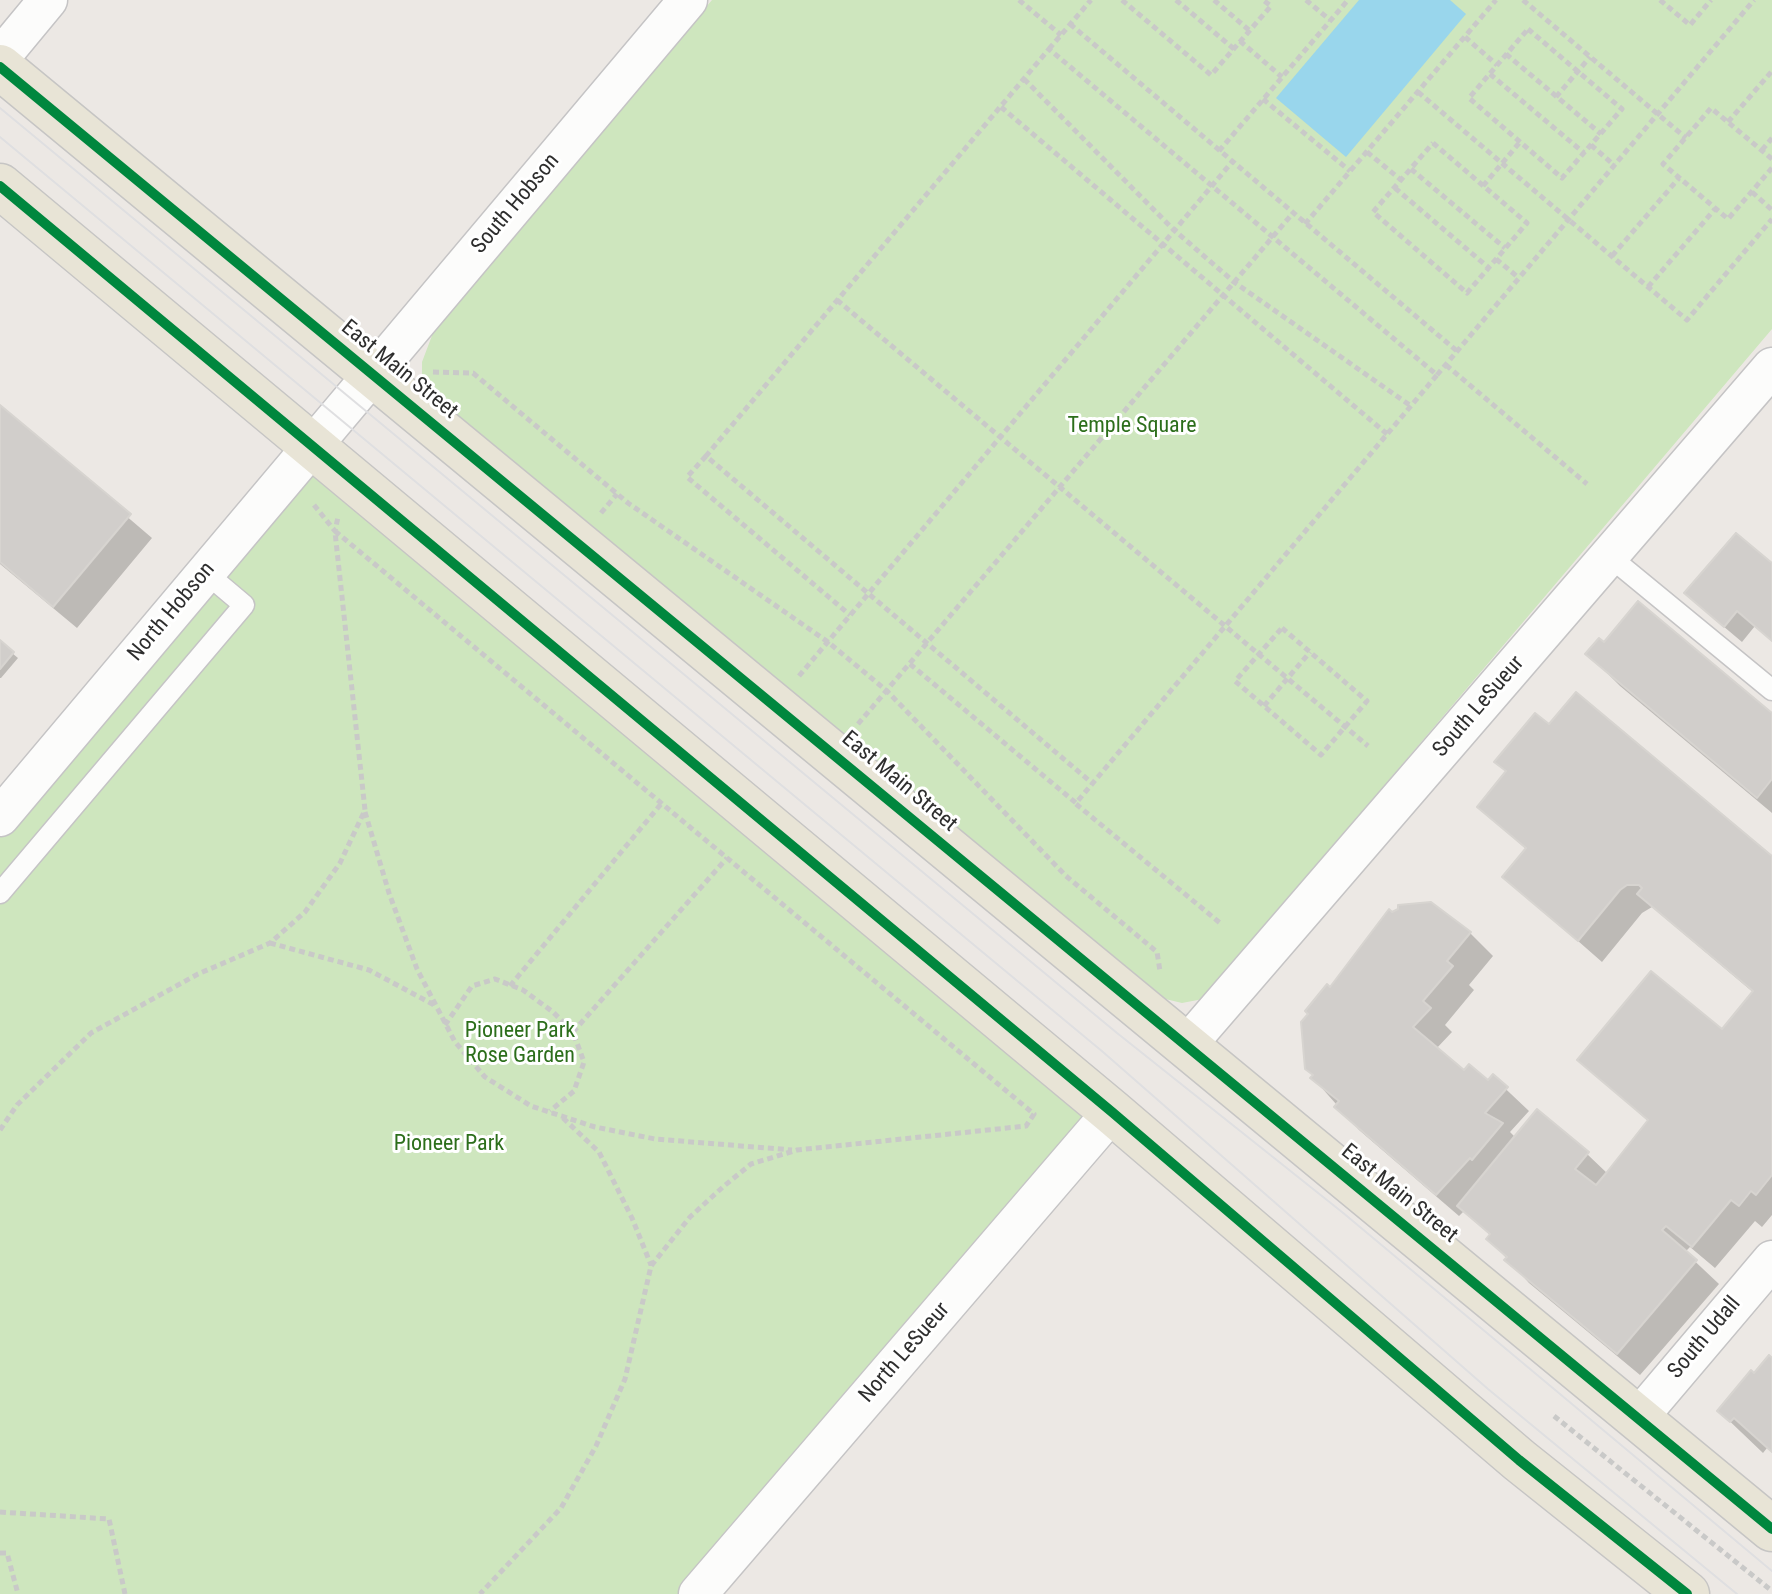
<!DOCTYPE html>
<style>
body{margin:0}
canvas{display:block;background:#ece8e4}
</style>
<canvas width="1772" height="1594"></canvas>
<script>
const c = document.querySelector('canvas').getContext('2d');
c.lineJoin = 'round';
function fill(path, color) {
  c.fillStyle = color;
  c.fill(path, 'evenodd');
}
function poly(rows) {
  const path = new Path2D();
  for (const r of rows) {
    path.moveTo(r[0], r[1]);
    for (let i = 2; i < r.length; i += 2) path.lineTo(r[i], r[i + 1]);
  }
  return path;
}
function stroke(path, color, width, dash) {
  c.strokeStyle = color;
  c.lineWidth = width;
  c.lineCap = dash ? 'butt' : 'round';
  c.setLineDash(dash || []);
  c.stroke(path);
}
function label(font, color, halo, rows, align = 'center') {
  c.font = font + ' "Roboto Condensed",sans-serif';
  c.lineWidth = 6;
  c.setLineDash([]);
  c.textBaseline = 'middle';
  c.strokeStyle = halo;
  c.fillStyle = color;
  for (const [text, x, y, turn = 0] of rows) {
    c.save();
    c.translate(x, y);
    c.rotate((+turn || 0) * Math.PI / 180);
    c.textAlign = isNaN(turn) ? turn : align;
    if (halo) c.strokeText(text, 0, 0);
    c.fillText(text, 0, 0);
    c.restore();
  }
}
fill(poly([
 [712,0,1772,0,1772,329,1203,999,1182,1003,1157,997,434,403,422,381,422,362,436,325],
 [313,445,1112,1112,698,1594,0,1594,0,817]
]), '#cee6be');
fill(poly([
 [1359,0,1450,0,1466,14,1346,157,1276,98]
]), '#99d6ec');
fill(poly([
 [0,408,152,538,77,628,0,564],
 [1772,565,1772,641,1755,626,1742,642,1704,610],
 [0,643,18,658,1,678,0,678],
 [1588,654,1772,716,1772,813,1620,686],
 [1479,807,1772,858,1772,1215,1762,1227,1755,1221,1715,1268,1690,1247,1685,1252,1719,1284,1640,1375,1529,1283,1489,1239,1491,1236,1464,1211,1459,1216,1359,1130,1313,1078,1330,989,1392,914,1430,904,1470,933,1493,956,1469,985,1474,990,1445,1025,1452,1032,1436,1049,1464,1073,1488,1082,1493,1077,1529,1111,1510,1132,1516,1138,1587,1154,1608,1174,1649,1122,1580,1060,1722,1031,1754,993,1652,907,1642,913,1602,962,1505,877,1527,850],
 [1772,1360,1772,1452,1767,1448,1763,1453,1719,1411]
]), '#0003');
const building = poly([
 [0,405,131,514,53,607,0,562,0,405],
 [1736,533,1772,563,1772,641,1737,611,1724,627,1684,593,1736,533],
 [1638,601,1772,713,1772,779,1757,798,1585,654,1599,638,1604,642,1638,601],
 [0,640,14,652,0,669,0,640],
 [1576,692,1772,856,1772,1175,1756,1195,1751,1191,1739,1206,1731,1200,1692,1247,1666,1226,1662,1230,1697,1260,1617,1354,1504,1260,1507,1257,1486,1239,1490,1234,1457,1206,1537,1109,1589,1152,1575,1169,1596,1185,1607,1172,1648,1120,1577,1060,1651,971,1722,1029,1753,991,1637,894,1642,888,1639,885,1627,885,1620,890,1578,941,1502,877,1526,848,1477,807,1506,771,1494,762,1535,713,1549,724,1576,692],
 [1431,902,1471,932,1447,961,1453,966,1423,1001,1431,1008,1413,1027,1464,1070,1469,1064,1488,1080,1493,1074,1508,1087,1485,1113,1503,1123,1472,1160,1470,1158,1436,1195,1334,1107,1339,1101,1310,1078,1313,1075,1305,1069,1301,1022,1308,1014,1305,1011,1327,984,1330,987,1389,909,1392,912,1398,909,1398,905,1431,902],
 [1769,1355,1772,1358,1772,1452,1734,1418,1730,1422,1717,1411,1751,1370,1754,1373,1769,1355]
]);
fill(building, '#d1cecb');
stroke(building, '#d7d4d0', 2);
const service = poly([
 [1609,556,1772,690],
 [0,893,244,605,206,573]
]);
const minor = poly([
 [0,58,48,0],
 [0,817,688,0],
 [1186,1046,1772,367],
 [1639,1417,1772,1260],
 [698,1594,1112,1112]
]);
const primary = poly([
 [0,67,1772,1529],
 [0,186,1112,1112,1519,1460,1687,1594]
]);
stroke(service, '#c5c4c5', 23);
stroke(minor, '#c5c4c5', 41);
stroke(primary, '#c6c5c4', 47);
stroke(poly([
 [1019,0,1061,35],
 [1122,0,1211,75,1271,6,1263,0],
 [1176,0,1234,49],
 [1214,0,1250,31],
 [1306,0,1330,20],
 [1523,0,1686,138],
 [1660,0,1690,25,1711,0],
 [1070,24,1457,351],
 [1528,29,1622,109,1562,178,1469,98,1528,29],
 [1465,37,1497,65],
 [1240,41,1282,77],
 [1049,49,1091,0],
 [1506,54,1601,134],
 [1490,74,1584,153],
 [1024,79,1174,230,1234,282,1411,406],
 [1418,92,1687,320,1772,219],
 [1556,97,1590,57],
 [1263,99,1350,171],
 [1001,107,1387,434],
 [1728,122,1772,71],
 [1433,143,1527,223,1467,293,1373,212,1433,143],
 [1591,145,1614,165],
 [1762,150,1772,138],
 [1219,151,1348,0],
 [1367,152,1401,180],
 [1772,159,1711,108,1663,164,1728,219,1772,168],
 [1411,169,1505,248],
 [1483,186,1520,142],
 [1395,188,1489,268],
 [1752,192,1772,210],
 [1305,224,1496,0],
 [1612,256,1679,178],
 [1496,259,1519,278],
 [1648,287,1715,209],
 [837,300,1368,746],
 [1446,365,1587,484],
 [433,372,473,373,628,503,828,642,887,691,1066,876,1157,952,1160,971],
 [1437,375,1754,0],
 [706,456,687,477,850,615],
 [314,505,335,531,338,517],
 [601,513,617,494],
 [335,531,1034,1114,1026,1126,797,1150,751,1164,724,1186,690,1217,651,1266,625,1379,596,1446,561,1508,480,1594],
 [1282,628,1367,701,1321,755,1235,681,1282,628],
 [910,664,1076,803,1437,375,1049,49,706,456,1092,783],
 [799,676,1232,162],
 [1264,706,1310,652],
 [858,724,1293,213],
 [1076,804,1220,923],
 [365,812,389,893,417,969,455,1042,485,1077,531,1106,595,1127,655,1139,792,1150],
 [270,943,369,970,436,1006],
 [510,986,661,804],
 [445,1025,472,986,495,979,523,990,553,1012,573,1032,584,1062,574,1091,550,1111],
 [573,1032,727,858],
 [563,1118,599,1152,632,1218,651,1265],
 [0,1130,17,1105,91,1033,198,974,270,943,305,912,340,863,365,810,335,532],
 [1554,1416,1772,1591],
 [0,1512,109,1519,125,1594],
 [0,1553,7,1553,18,1594]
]), '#c9c9c8', 5, [6, 4]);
stroke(service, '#fcfcfb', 20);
stroke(minor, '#fcfcfb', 38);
stroke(primary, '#e8e4d6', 44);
stroke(poly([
 [0,108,1117,1033,1342,1212,1772,1571],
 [0,137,1103,1052,1488,1389,1737,1594]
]), '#dfdfe1', 2);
stroke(poly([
 [0,67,1772,1529],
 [0,186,1112,1112,1519,1460,1687,1594]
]), '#00873e', 10);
label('22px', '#2e2e2e', '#fff', [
 ["South Hobson",516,204,-50],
 ["East Main Street",399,370,39],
 ["North Hobson",172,612,-50],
 ["South LeSueur",1479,707,-49],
 ["East Main Street",899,782,40],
 ["East Main Street",1399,1194,39],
 ["South Udall",1705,1338,-50],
 ["North LeSueur",905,1353,-49]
]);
label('22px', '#2c6e1b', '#fff', [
 ["Temple Square",1132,426],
 ["Pioneer Park",520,1031],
 ["Rose Garden",520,1056],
 ["Pioneer Park",449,1144]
]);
</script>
